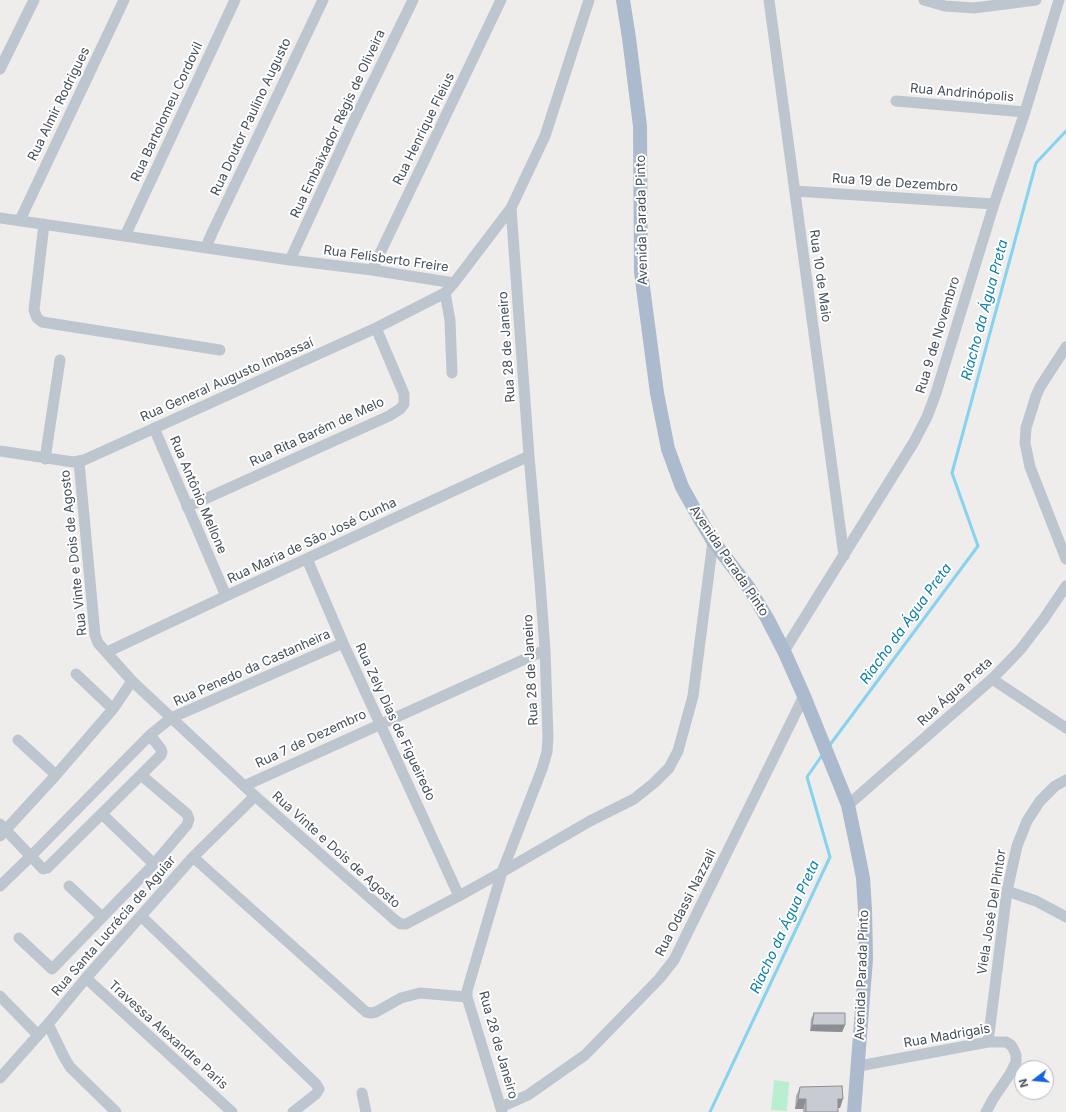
<!DOCTYPE html>
<meta charset="utf-8">
<style>
body{margin:0}
#map{position:relative;width:1066px;height:1112px;overflow:hidden;background:#efecec;font-family:Inter,sans-serif}
canvas{display:block}
.north{position:absolute;left:1014px;top:1060px;width:40px;height:40px;box-sizing:border-box;background:#fff;border:1px solid #b5b9bd;border-radius:50%;rotate:254deg;font-size:11px;font-weight:700;line-height:16px;text-align:center;color:#454f5a}
.north::after{content:'';display:block;margin:auto;width:14px;height:18px;background:#1665e0;clip-path:polygon(50% 0,100% 100%,50% 72%,0 100%)}
</style>
<div id="map">
<canvas width="1066" height="1112"></canvas>
<div class="north">N</div>
</div>
<script>
const c = document.querySelector('canvas').getContext('2d');
c.lineJoin = 'round';
function fill(path, color) {
  c.fillStyle = color;
  c.fill(path, 'evenodd');
}
function poly(rows) {
  const path = new Path2D();
  for (const r of rows) {
    path.moveTo(r[0], r[1]);
    for (let i = 2; i < r.length; i += 2) path.lineTo(r[i], r[i + 1]);
  }
  return path;
}
function stroke(path, color, width, dash) {
  c.strokeStyle = color;
  c.lineWidth = width;
  c.lineCap = dash ? 'butt' : 'round';
  c.setLineDash(dash || []);
  c.stroke(path);
}
function label(font, color, halo, rows, align = 'center') {
  c.font = font + ' Inter,sans-serif';
  c.lineWidth = 4;
  c.setLineDash([]);
  c.textBaseline = 'middle';
  c.strokeStyle = halo;
  c.fillStyle = color;
  for (const [text, x, y, turn = 0] of rows) {
    c.save();
    c.translate(x, y);
    c.rotate((+turn || 0) * Math.PI / 180);
    c.textAlign = isNaN(turn) ? turn : align;
    if (halo) c.strokeText(text, 0, 0);
    c.fillText(text, 0, 0);
    c.restore();
  }
}
fill(poly([
 [774,1080,789,1082,787,1111,771,1110]
]), '#b9efd0');
stroke(poly([
 [829,746,978,546,952,473,1036,163,1066,131],
 [710,1112,830,857,807,777,823,754]
]), '#85d3ed', 3);
stroke(poly([
 [769,0,844,556],
 [924,0,945,6,974,8,1036,0],
 [0,69,34,0],
 [896,101,1025,112],
 [795,191,994,204],
 [0,218,290,260,372,270,454,283],
 [20,220,124,0],
 [44,224,34,310,37,318,42,322,220,350],
 [125,236,235,0],
 [206,247,212,233,323,0],
 [290,260,352,125,413,0],
 [372,270,501,0],
 [445,293,450,320,452,373],
 [1066,347,1040,387,1036,396,1026,428,1025,443,1030,467,1066,559],
 [154,428,226,596],
 [0,451,73,462,84,460,376,328,445,293,454,283,511,208,545,136,589,0],
 [45,459,60,360],
 [79,462,95,635,98,643,132,681,255,796,396,921,401,924,406,924,459,896,502,872,590,821,634,799,654,783,669,768,678,751,693,696,713,541],
 [187,507,389,416,400,409,404,404,404,394,376,328],
 [307,559,343,643,459,896],
 [784,651,914,442,927,417,936,393,994,204,1025,112,1059,0],
 [107,652,226,596,529,456],
 [76,674,113,709],
 [992,679,1066,728],
 [18,740,56,775],
 [244,786,545,650],
 [848,805,992,679,1020,650,1043,620,1066,586],
 [102,814,154,864],
 [0,824,43,869,47,868,161,755,162,752,161,749,150,735],
 [0,836,56,775,113,709,132,681],
 [193,857,366,1012,371,1013,376,1012,401,998,420,993,467,997],
 [0,886,31,856,150,735,171,718,343,643],
 [69,886,102,917],
 [1007,891,1036,901,1066,917],
 [141,916,316,1084,319,1089,316,1094,293,1112],
 [19,938,52,969,154,864,187,825,189,819,187,814,141,775],
 [86,978,232,1112],
 [0,996,38,1035],
 [48,1024,64,1057,70,1067,116,1112],
 [988,1042,1007,891,1017,846,1027,821,1040,801,1055,786,1066,780],
 [859,1066,988,1042,1006,1042,1011,1045,1014,1050,1016,1055,1016,1062,1010,1074,993,1099,986,1112],
 [0,1078,48,1024,86,978,193,857,255,796],
 [362,1093,366,1112],
 [501,1107,528,1095,585,1055,659,979,674,960,804,696],
 [502,1112,467,997,467,991,502,872,542,769,547,752,548,737,545,650,540,582,529,456,511,208]
]), '#bdc6cf', 11);
stroke(poly([
 [623,0,629,38,640,126,641,272,657,393,668,449,682,487,701,521,713,541,749,588,767,618,784,651,804,696,848,805,857,848,863,878,865,910,866,959,854,1112]
]), '#abbacc', 14);
fill(poly([
 [814,1013,845,1025,842,1032,810,1031,811,1019],
 [800,1087,840,1108,838,1108,838,1112,803,1112,803,1109,795,1109,796,1096]
]), '#adafb5');
fill(poly([
 [812,1025,845,1025,842,1032,810,1031],
 [798,1099,806,1099,803,1109,795,1109],
 [838,1099,843,1099,840,1108,835,1108]
]), '#8d8e93');
const building = poly([
 [814,1013,845,1013,845,1025,812,1025,814,1013],
 [842,1086,843,1099,838,1099,838,1112,806,1112,806,1099,798,1099,800,1087,842,1086]
]);
fill(building, '#c9cbd2');
stroke(building, '#8d8e93', 1);
label('13px', '#454f5a', '#fff', [
 ["Rua Andrinópolis",962,93,5],
 ["Rua Almir Rodrigues",59,104,-64],
 ["Rua Bartolomeu Cordovil",167,112,-65],
 ["Rua Doutor Paulino Augusto",251,117,-65],
 ["Rua Embaixador Régis de Oliveira",338,124,-65],
 ["Rua Henrique Fleius",424,129,-64],
 ["Rua 19 de Dezembro",895,183,4],
 ["Avenida Parada Pinto",642,220,-91],
 ["Rua Felisberto Freire",386,259,8],
 ["Rua 10 de Maio",820,276,82],
 ["Rua 9 de Novembro",938,335,-73],
 ["Rua 28 de Janeiro",507,347,-94],
 ["Rua General Augusto Imbassaí",227,380,-24],
 ["Rua Rita Barém de Melo",317,432,-25],
 ["Rua Antônio Mellone",198,495,67],
 ["Rua Maria de São José Cunha",312,541,-25],
 ["Rua Vinte e Dois de Agosto",74,553,-96],
 ["Avenida Parada Pinto",729,561,56],
 ["Rua Penedo da Castanheira",252,668,-24],
 ["Rua 28 de Janeiro",531,670,-93],
 ["Rua Água Preta",955,692,-42],
 ["Rua Zely Dias de Figueiredo",395,722,65],
 ["Rua 7 de Dezembro",311,739,-25],
 ["Rua Vinte e Dois de Agosto",336,850,42],
 ["Rua Odassi Nazzali",686,903,-63],
 ["Viela José Del Pintor",992,912,-81],
 ["Rua Santa Lucrécia de Aguiar",114,926,-49],
 ["Avenida Parada Pinto",862,975,-88],
 ["Travessa Alexandre Paris",168,1035,42],
 ["Rua Madrigais",947,1036,-10],
 ["Rua 28 de Janeiro",498,1045,74]
]);
label('italic 14px', '#0a80a8', '#fff', [
 ["Riacho da Água Preta",985,310,-75],
 ["Riacho da Água Preta",906,624,-54],
 ["Riacho da Água Preta",785,927,-65]
]);
</script>
